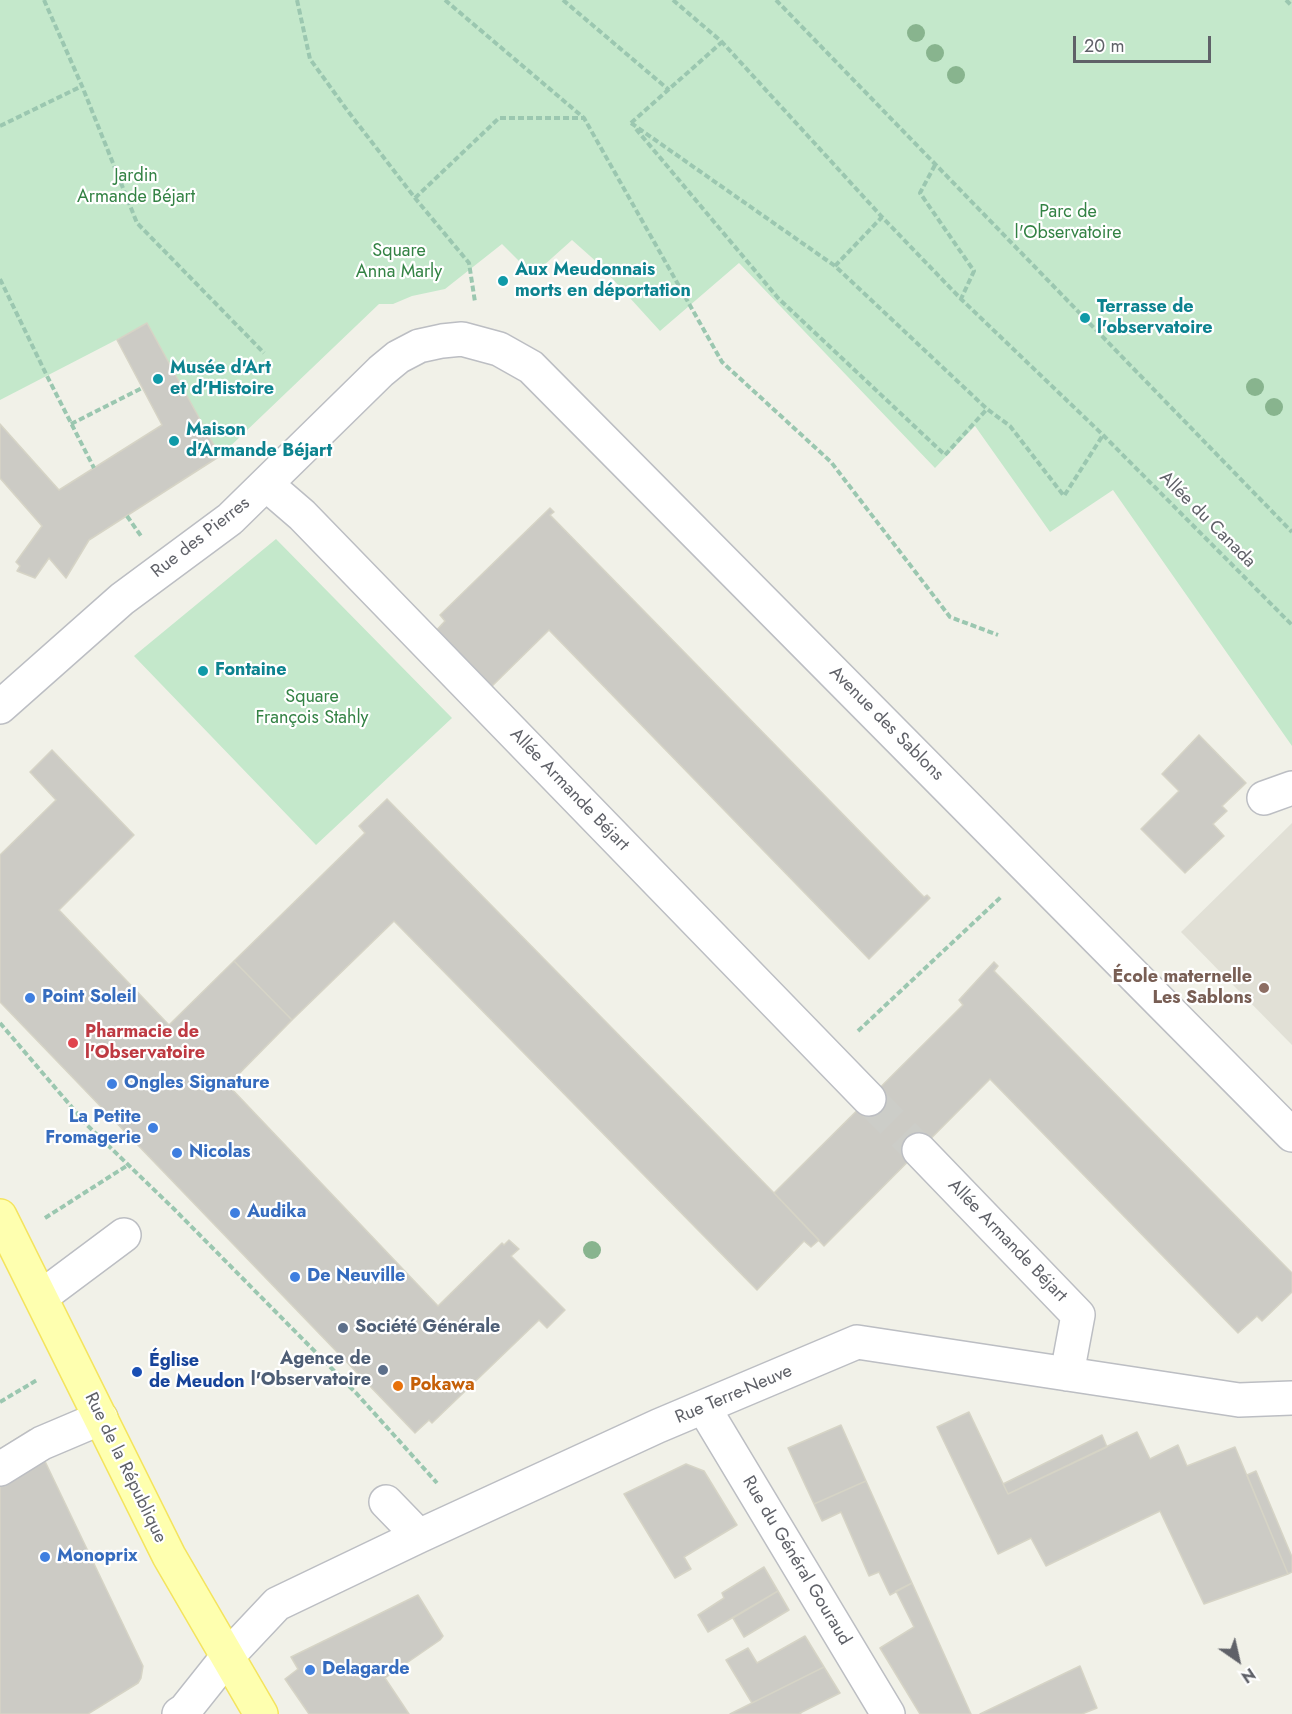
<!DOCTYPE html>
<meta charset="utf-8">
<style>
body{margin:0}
#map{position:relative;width:1292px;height:1714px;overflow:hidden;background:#f1f1e8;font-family:Jost,sans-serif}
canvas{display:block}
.north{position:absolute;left:1208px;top:1630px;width:60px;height:60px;-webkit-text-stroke:4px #fff;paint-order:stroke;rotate:146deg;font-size:16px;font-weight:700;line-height:24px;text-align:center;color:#5f6168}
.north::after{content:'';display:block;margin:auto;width:21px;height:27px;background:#5f6168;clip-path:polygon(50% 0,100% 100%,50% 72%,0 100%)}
.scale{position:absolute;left:1073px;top:36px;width:138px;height:27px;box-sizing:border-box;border:3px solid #5f6168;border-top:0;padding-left:8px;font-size:18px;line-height:21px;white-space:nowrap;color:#5f6168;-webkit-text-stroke:4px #fff;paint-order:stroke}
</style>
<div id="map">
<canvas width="1292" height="1714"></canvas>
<div class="north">N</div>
<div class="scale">20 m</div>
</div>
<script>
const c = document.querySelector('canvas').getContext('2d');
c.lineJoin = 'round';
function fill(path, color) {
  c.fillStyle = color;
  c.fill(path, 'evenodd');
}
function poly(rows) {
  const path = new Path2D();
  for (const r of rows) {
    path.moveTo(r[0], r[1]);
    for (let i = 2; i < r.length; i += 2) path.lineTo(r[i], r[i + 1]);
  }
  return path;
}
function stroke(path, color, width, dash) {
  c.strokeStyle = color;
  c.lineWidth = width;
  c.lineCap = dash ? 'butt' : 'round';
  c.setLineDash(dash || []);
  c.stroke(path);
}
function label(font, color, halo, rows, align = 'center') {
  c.font = font + ' Jost,sans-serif';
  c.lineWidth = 4.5;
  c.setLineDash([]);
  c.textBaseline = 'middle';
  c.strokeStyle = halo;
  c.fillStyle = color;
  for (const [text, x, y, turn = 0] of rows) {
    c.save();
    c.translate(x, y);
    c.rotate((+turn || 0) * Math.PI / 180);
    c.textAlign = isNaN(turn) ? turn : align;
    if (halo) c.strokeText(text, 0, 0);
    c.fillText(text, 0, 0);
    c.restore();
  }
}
fill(poly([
 [1292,823,1292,1045,1181,932]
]), '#e1e0d6');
fill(poly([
 [0,0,1292,0,1292,746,1113,490,1050,532,975,426,935,468,739,263,660,331,599,264,572,240,533,275,502,244,445,289,412,296,393,304,379,304,220,456,147,324,0,400],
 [276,539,452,718,316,845,134,656]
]), '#c4e8cb');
const building = poly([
 [147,323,220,456,89,540,66,578,49,558,35,578,17,571,20,566,16,562,42,526,0,478,0,424,59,490,162,425,117,340,147,323],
 [550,508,554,512,550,515,924,897,927,895,930,898,869,959,549,630,486,692,432,635,445,621,440,615,550,508],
 [1199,735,1246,783,1222,806,1227,811,1213,824,1224,836,1185,873,1141,829,1179,791,1162,774,1199,735],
 [52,750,134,835,59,910,169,1025,234,961,292,1020,228,1085,438,1306,502,1243,504,1245,509,1240,519,1249,511,1256,565,1310,547,1328,539,1320,432,1423,429,1420,415,1433,0,1002,0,855,56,800,30,772,52,750],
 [387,799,774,1193,819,1240,811,1247,804,1241,757,1290,394,921,292,1020,234,961,365,833,359,826,387,799],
 [994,962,998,966,994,971,1292,1273,1292,1292,1262,1321,1257,1316,1238,1333,990,1079,824,1246,774,1193,963,1005,959,1000,994,962],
 [969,1412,1008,1494,1137,1432,1150,1459,1178,1445,1187,1466,1235,1447,1288,1574,1204,1604,1160,1511,1046,1566,1031,1538,998,1554,937,1427,969,1412],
 [841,1425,866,1481,814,1504,788,1448,841,1425],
 [30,1430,143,1666,141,1678,138,1683,88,1714,0,1714,0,1449,30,1430],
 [1102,1435,1107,1447,1008,1494,1003,1484,1102,1435],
 [686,1464,704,1471,737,1525,684,1557,691,1569,675,1578,624,1494,686,1464],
 [1256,1471,1292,1557,1292,1572,1288,1574,1247,1475,1256,1471],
 [866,1481,912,1583,890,1595,879,1572,869,1576,841,1512,822,1521,814,1504,866,1481],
 [764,1567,778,1591,708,1632,698,1615,724,1598,722,1593,764,1567],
 [912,1583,971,1714,920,1714,880,1648,914,1627,896,1591,912,1583],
 [778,1591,789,1610,744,1637,733,1618,778,1591],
 [418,1595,443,1636,440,1640,385,1678,409,1714,309,1714,285,1679,298,1669,291,1657,418,1595],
 [805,1636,824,1667,752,1703,726,1660,748,1648,757,1663,805,1636],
 [1080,1666,1097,1708,1082,1714,980,1714,1080,1666],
 [824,1667,840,1693,800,1713,801,1714,730,1714,824,1667]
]);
fill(building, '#cccbc5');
stroke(building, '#d6d4c6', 1.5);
stroke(poly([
 [869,1099,919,1150]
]), '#cccdc8', 33, [33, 16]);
const minor = poly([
 [266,484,302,515,869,1099],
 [0,707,122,599,230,519,381,371,398,357,419,346,442,341,462,339,499,349,531,367,1292,1135],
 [1264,798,1292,788],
 [919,1150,1078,1315,1067,1374],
 [41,1297,124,1235],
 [704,1408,888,1714],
 [0,1469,42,1443,101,1418],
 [386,1502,419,1536],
 [179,1714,185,1710,228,1656,277,1604,419,1536,658,1426,857,1342,1239,1400,1292,1398]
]);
const major = poly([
 [0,1216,169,1556,261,1714]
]);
stroke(minor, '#bcbec3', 36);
stroke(major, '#f4e45e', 36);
stroke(poly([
 [44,0,82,86,137,223,264,353],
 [297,0,310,59,347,110,415,198,469,263,475,302],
 [445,0,584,118,722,362,831,462,950,617,998,635],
 [563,0,669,90],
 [673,0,722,42,882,217,961,299,1103,435,1292,625],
 [776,0,1292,532],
 [1286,0,1292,6],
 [631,123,835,266,987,409,1010,426,1064,496,1103,435],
 [631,123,722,42],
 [0,126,82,86],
 [636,129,778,298,945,455,987,409],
 [935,165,920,193,974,271,961,299],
 [415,198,499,118,583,118],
 [835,266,882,217],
 [0,279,47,376,94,468],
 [71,424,142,388],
 [127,516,141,536],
 [0,1023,87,1125,174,1209,357,1394,437,1483],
 [858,1031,1001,897],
 [45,1218,128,1165],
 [0,1402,37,1380]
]), '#9bc7b0', 4, [6, 3]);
stroke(minor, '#fff', 33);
stroke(major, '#feffaf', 33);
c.fillStyle = '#88b48e';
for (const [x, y] of [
 [916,33],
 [935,53],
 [956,75],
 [1255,387],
 [1274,407],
 [592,1250]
]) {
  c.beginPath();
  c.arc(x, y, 9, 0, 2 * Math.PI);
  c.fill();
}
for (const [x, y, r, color] of [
 [503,281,6,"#0f9aa8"],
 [1085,318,6,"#0f9aa8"],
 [158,379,6,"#0f9aa8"],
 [174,441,6,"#0f9aa8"],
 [203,671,6,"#0f9aa8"],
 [1264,988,6,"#8d6e63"],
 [30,998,6,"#3f7fe0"],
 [73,1043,6,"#e0444e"],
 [112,1084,6,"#3f7fe0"],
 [153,1128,6,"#3f7fe0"],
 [177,1153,6,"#3f7fe0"],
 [235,1213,6,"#3f7fe0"],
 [295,1277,6,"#3f7fe0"],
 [343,1328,6,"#5c6f8a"],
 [383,1370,6,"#5c6f8a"],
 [137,1372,6,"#1a4fb4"],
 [398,1386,6,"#e8710a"],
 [45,1557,6,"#3f7fe0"],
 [310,1670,6,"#3f7fe0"]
]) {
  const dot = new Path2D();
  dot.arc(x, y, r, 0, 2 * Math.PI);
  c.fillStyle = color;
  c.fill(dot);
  stroke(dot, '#fff', 2);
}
label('18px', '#338244', '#fff', [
 ["Jardin",136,177],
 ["Armande Béjart",136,198],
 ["Parc de",1068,213],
 ["l'Observatoire",1068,234],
 ["Square",399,252],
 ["Anna Marly",399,273],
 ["Square",312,698],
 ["François Stahly",312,719]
]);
label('bold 18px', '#0d838f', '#fff', [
 ["Aux Meudonnais",515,271],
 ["morts en déportation",515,292],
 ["Terrasse de",1097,308],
 ["l'observatoire",1097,329],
 ["Musée d'Art",170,369],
 ["et d'Histoire",170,390],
 ["Maison",186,431],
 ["d'Armande Béjart",186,452],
 ["Fontaine",215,671]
], 'left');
label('18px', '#5f6168', '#fff', [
 ["Allée du Canada",1207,520,45],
 ["Rue des Pierres",201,538,-38],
 ["Avenue des Sablons",886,724,45],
 ["Allée Armande Béjart",569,790,46],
 ["Allée Armande Béjart",1007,1241,46],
 ["Rue Terre-Neuve",734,1395,-23],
 ["Rue de la République",125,1468,64],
 ["Rue du Général Gouraud",796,1561,59]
]);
label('bold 18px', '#785e54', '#fff', [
 ["École maternelle",1252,978],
 ["Les Sablons",1252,999]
], 'right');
label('bold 18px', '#366cbe', '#fff', [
 ["Point Soleil",42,998],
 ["Ongles Signature",124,1084],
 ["La Petite",141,1118,"right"],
 ["Fromagerie",141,1139,"right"],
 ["Nicolas",189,1153],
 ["Audika",247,1213],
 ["De Neuville",307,1277],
 ["Monoprix",57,1557],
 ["Delagarde",322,1670]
], 'left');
label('bold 18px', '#be3a42', '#fff', [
 ["Pharmacie de",85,1033],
 ["l'Observatoire",85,1054]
], 'left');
label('bold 18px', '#4e5e75', '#fff', [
 ["Société Générale",355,1328],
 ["Agence de",371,1360,"right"],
 ["l'Observatoire",371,1381,"right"]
], 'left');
label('bold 18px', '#164399', '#fff', [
 ["Église",149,1362],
 ["de Meudon",149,1383]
], 'left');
label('bold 18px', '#c56008', '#fff', [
 ["Pokawa",410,1386]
], 'left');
</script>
